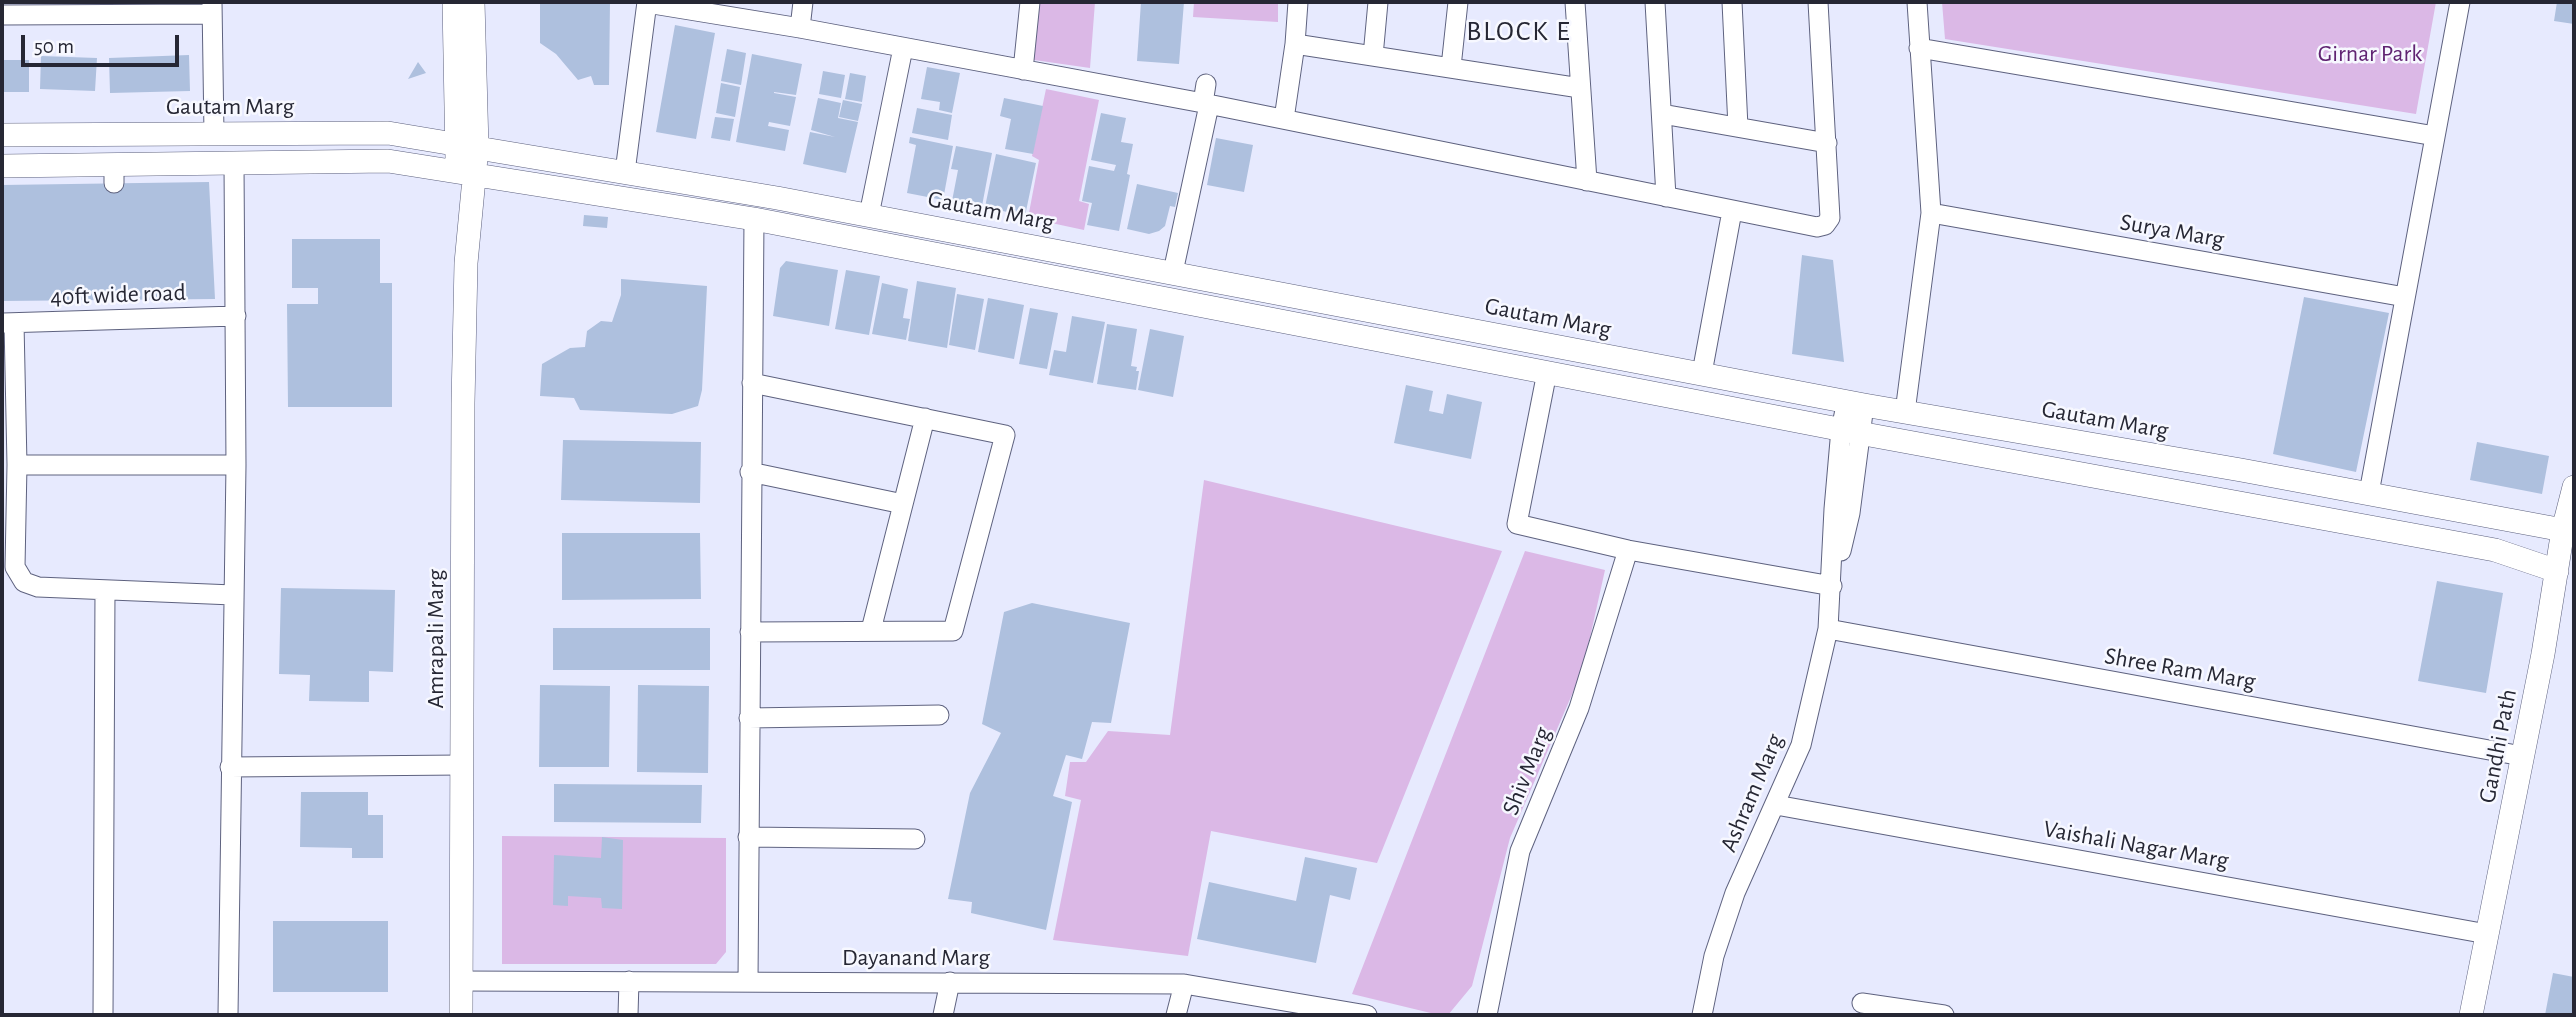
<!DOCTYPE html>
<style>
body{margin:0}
#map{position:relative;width:2576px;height:1017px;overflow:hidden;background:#e7eafe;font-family:"Alegreya Sans",sans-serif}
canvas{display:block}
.frame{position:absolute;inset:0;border:4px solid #262734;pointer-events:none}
.scale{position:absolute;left:21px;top:35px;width:158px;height:32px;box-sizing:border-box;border:4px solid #262734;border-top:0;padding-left:9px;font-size:21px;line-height:24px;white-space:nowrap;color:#262734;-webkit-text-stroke:5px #f7f8ff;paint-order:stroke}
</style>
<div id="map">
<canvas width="2576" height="1017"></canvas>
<div class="frame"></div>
<div class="scale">50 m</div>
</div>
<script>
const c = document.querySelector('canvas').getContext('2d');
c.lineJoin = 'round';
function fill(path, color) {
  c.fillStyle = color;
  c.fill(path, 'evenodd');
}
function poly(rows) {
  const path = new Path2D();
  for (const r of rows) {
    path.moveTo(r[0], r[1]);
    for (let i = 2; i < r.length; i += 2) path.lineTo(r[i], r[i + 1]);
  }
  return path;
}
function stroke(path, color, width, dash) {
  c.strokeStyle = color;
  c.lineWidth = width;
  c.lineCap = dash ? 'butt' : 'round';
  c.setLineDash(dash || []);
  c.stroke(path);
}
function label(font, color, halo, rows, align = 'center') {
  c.font = font + ' "Alegreya Sans",sans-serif';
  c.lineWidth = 5;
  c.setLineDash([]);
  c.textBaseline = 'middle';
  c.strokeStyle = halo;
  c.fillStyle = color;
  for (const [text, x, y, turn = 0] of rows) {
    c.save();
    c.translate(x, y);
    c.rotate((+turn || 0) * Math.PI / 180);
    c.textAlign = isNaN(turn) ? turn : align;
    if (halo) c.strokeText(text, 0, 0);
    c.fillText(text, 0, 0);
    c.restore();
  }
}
fill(poly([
 [1038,2,1095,2,1090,68,1034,60],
 [1194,2,1278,2,1278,22,1193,17],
 [1942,2,2436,2,2416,114,1945,39],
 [1046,89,1099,100,1079,201,1089,204,1084,230,1028,218,1039,160,1032,156],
 [1204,480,1502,551,1377,863,1211,831,1188,956,1053,940,1081,800,1065,796,1070,762,1086,762,1108,731,1170,735],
 [1525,551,1605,570,1583,669,1510,838,1472,986,1448,1015,1439,1015,1352,994],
 [502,836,726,838,726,952,716,964,502,964]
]), '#dbb8e6');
fill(poly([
 [540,2,610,2,609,85,594,85,591,76,578,80,556,54,540,43],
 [1141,2,1184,2,1179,64,1137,61],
 [2557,2,2574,2,2574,24,2554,21],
 [675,25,715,33,696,139,656,132],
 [727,49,746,53,741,85,721,81],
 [752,54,802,64,796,95,774,92,774,93,796,97,790,126,769,122,768,126,789,130,785,151,736,142],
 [189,55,190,91,110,93,109,58],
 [41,56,97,58,95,91,40,89],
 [2,60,29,60,29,92,2,92],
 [418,62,426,73,408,79],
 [927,67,960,73,952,113,939,110,940,102,921,99],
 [823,71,845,75,841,98,819,94],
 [850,73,866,76,862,102,845,99],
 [721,83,740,87,735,117,716,113],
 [818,98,841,103,838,118,858,122,846,173,803,164,810,132,835,137,811,130],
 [1004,98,1043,106,1033,154,1005,149,1011,119,1000,116],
 [843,100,862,104,858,121,839,117],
 [917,108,952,115,948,140,912,133],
 [1101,113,1126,118,1121,142,1133,144,1127,174,1130,175,1119,231,1087,225,1092,203,1082,201,1089,166,1114,171,1116,165,1091,160],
 [715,117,734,119,730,141,711,138],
 [910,137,953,146,943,200,907,193,916,145,909,143],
 [1216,138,1253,145,1244,192,1207,185],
 [956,146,992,153,982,206,952,201,958,170,951,169],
 [996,154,1036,163,1025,216,985,207],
 [209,182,215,299,2,301,2,185],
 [1137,184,1178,193,1175,207,1170,206,1165,226,1159,231,1149,234,1127,229],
 [584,215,608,217,607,228,583,226],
 [292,239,380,239,380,283,392,283,392,407,288,407,287,304,318,304,318,288,292,288],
 [1802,255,1833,260,1844,362,1792,354],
 [786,261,838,270,829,326,773,316,780,268],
 [846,270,880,276,869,335,835,329],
 [621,279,707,286,702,390,698,406,672,414,580,410,574,398,540,396,542,364,570,348,585,347,587,331,601,321,612,322,621,295],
 [917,281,956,288,947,348,908,341],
 [882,283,908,289,903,318,910,319,906,340,872,334],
 [957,294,984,299,975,350,949,345],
 [2304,297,2389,313,2356,472,2273,454],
 [988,298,1024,305,1014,359,978,352],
 [1030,308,1058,313,1047,369,1019,364],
 [1072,316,1105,322,1093,383,1049,375,1054,350,1066,352],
 [1107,324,1137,329,1131,366,1137,367,1136,371,1139,371,1136,390,1097,384],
 [1150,329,1184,336,1173,397,1138,390],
 [1406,385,1433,391,1429,411,1443,414,1447,394,1482,402,1471,459,1394,443],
 [563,440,701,442,700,503,561,500],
 [2477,442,2549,456,2542,494,2470,480],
 [562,533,700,533,701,599,562,600],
 [2437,581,2503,593,2486,693,2418,681],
 [281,588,395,590,393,672,369,671,369,702,309,701,310,675,279,674],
 [1032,603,1130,623,1111,723,1092,722,1082,759,1066,755,1053,796,1072,802,1046,930,971,913,972,902,948,899,970,793,1001,733,982,724,1004,612],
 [553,628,710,628,710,670,553,670],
 [540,685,610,686,609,767,539,767],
 [638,685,709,686,708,773,637,772],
 [554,784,702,785,701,823,554,822],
 [301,792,368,792,368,815,383,815,383,858,352,858,352,848,300,847],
 [602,837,623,840,622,909,602,908,601,898,568,896,568,906,553,905,554,855,601,858],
 [1305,857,1357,868,1350,900,1330,895,1316,963,1197,939,1209,882,1296,901],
 [273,921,388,921,388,992,273,992],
 [2553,973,2574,977,2574,1015,2545,1015]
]), '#aec0de');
const minor = poly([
 [212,2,214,134],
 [1575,2,1587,181],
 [1655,2,1666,197],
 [1732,2,1738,127],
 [647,3,800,28,1203,103,1817,227,1825,225,1830,218,1818,2],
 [2,15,212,14],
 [800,28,803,2],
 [1295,44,1580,88],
 [1919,48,2435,136],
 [1373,56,1378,2],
 [1451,67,1458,2],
 [1023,70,1030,2],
 [1203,103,1206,84],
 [1662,114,1827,143],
 [1284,119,1295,44,1298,2],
 [114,165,114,183],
 [625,172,647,2],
 [1931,213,2405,297],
 [869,215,903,48],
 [1173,272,1209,105],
 [3,323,236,316],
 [14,323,17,465,15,567,24,582,38,587,233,595],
 [1547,372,1517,524,1628,550,1832,586],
 [1702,373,1732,211],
 [1905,412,1931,213,1917,2],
 [17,465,236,465],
 [750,472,903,504],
 [2369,493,2460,2],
 [1841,551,1850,513,1864,405],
 [1828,629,2522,756],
 [871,630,925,418],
 [750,632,953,631,1005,435,752,383],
 [749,718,939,715],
 [230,767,462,765],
 [1776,805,2487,934],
 [748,837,915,839],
 [461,981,1184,984,1367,1015],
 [748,981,754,219],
 [1862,1003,1944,1015],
 [103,1015,105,590],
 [228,1015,236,465,234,164],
 [628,1015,629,981],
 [943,1015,950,982],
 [1176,1015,1184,984],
 [1487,1015,1520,851,1579,708,1628,550],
 [1702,1015,1714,956,1735,893,1801,745,1828,629,1834,509,1841,429,1847,401]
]);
const tertiary = poly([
 [454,2,457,159],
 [2,135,388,133,777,198,1864,405,2241,470,2563,530],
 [2,166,388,161,754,219,1859,433,2495,550,2557,571],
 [461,1015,463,403,466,263,477,147,473,2],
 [2471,1015,2543,654,2563,530,2574,487]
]);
stroke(minor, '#5e627f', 21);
stroke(tertiary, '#5e627f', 24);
stroke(minor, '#fff', 19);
stroke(tertiary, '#fff', 23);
label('24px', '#602372', '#f7f8ff', [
 ["Girnar Park",2370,54]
]);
label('24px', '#262734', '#f7f8ff', [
 ["Gautam Marg",230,107],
 ["Gautam Marg",991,211,11],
 ["Surya Marg",2172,231,10],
 ["40ft wide road",118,295,-2],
 ["Gautam Marg",1548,318,11],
 ["Gautam Marg",2105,420,10],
 ["Amrapali Marg",436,639,-90],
 ["Shree Ram Marg",2180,669,10],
 ["Gandhi Path",2498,746,-79],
 ["Shiv Marg",1527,771,-68],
 ["Ashram Marg",1752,793,-67],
 ["Vaishali Nagar Marg",2136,845,10],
 ["Dayanand Marg",916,958]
]);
c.letterSpacing = '2px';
label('28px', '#262734', '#f7f8ff', [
 ["BLOCK E",1519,32]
]);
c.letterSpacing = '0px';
</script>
